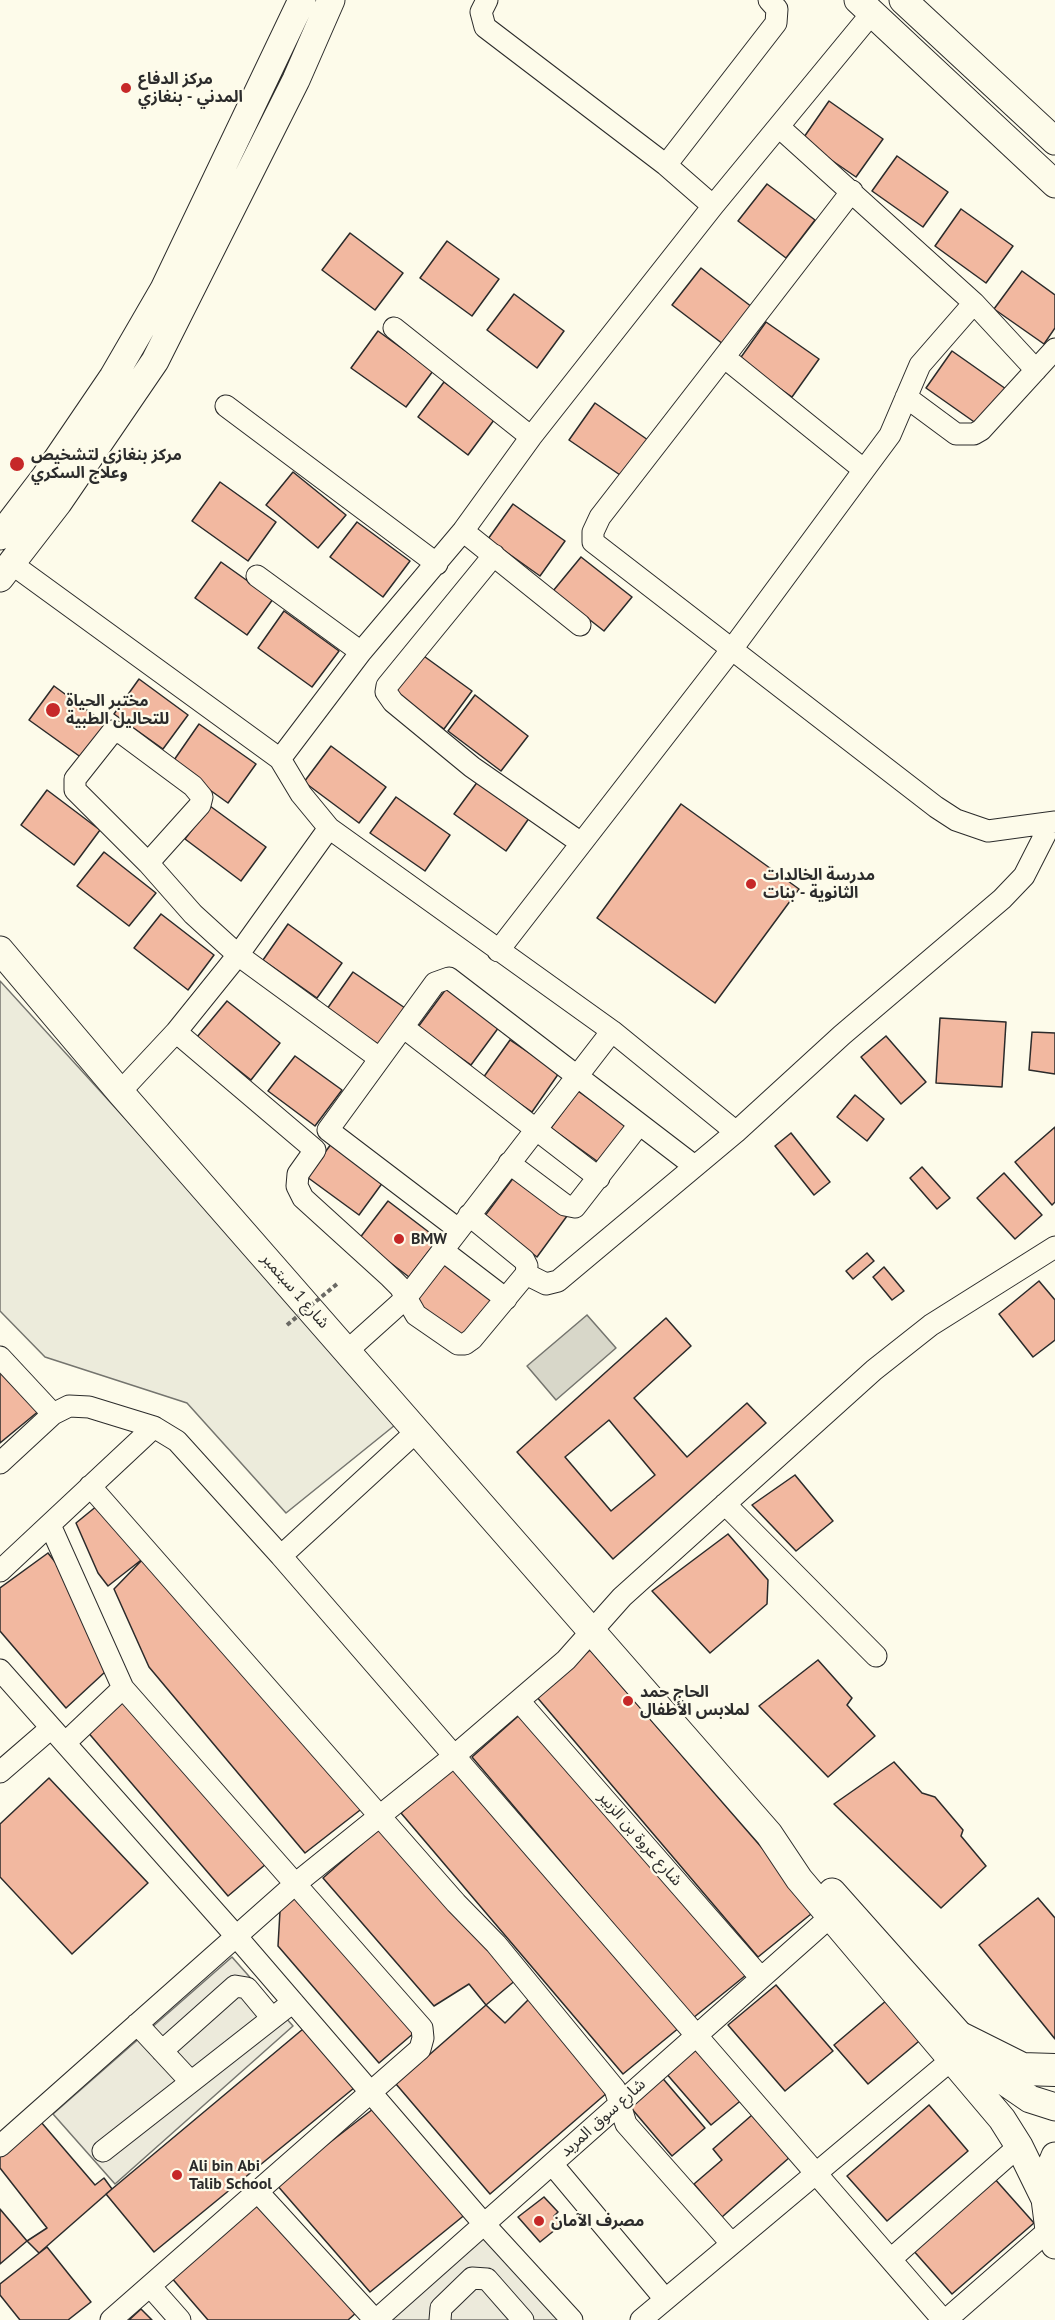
<!DOCTYPE html>
<meta charset="utf-8">
<style>
body{margin:0}
canvas{display:block;background:#fdfbea}
</style>
<canvas width="1055" height="2320"></canvas>
<script>
const c = document.querySelector('canvas').getContext('2d');
c.lineJoin = 'round';
function fill(path, color) {
  c.fillStyle = color;
  c.fill(path, 'evenodd');
}
function poly(rows) {
  const path = new Path2D();
  for (const r of rows) {
    path.moveTo(r[0], r[1]);
    for (let i = 2; i < r.length; i += 2) path.lineTo(r[i], r[i + 1]);
  }
  return path;
}
function stroke(path, color, width, dash) {
  c.strokeStyle = color;
  c.lineWidth = width;
  c.lineCap = dash ? 'butt' : 'round';
  c.setLineDash(dash || []);
  c.stroke(path);
}
function label(font, color, halo, rows, align = 'center') {
  c.font = font + ' "PT Sans","Noto Sans Arabic",sans-serif';
  c.lineWidth = 4.5;
  c.setLineDash([]);
  c.textBaseline = 'middle';
  c.strokeStyle = halo;
  c.fillStyle = color;
  for (const [text, x, y, turn = 0] of rows) {
    c.save();
    c.translate(x, y);
    c.rotate((+turn || 0) * Math.PI / 180);
    c.textAlign = isNaN(turn) ? turn : align;
    if (halo) c.strokeText(text, 0, 0);
    c.fillText(text, 0, 0);
    c.restore();
  }
}
const green = poly([
 [0,981,400,1421,286,1513,187,1403,45,1357,0,1311,0,981]
]);
fill(green, '#ecebdb');
stroke(green, '#74746e', 1.5);
const parking = poly([
 [232,1957,293,2026,115,2184,53,2114,232,1957],
 [481,2223,570,2320,378,2320,481,2223]
]);
fill(parking, '#eceadb');
stroke(parking, '#74746e', 1.5);
const water = poly([
 [587,1315,616,1348,556,1400,527,1366,587,1315]
]);
fill(water, '#d8d7c9');
stroke(water, '#74746e', 1.5);
const building = poly([
 [829,101,883,139,856,177,802,140,829,101],
 [897,156,948,192,923,227,872,191,897,156],
 [767,184,815,220,786,258,738,221,767,184],
 [961,209,1013,246,986,283,935,246,961,209],
 [350,233,403,273,375,310,322,270,350,233],
 [447,241,499,279,472,316,420,278,447,241],
 [701,268,752,307,723,344,672,305,701,268],
 [1022,271,1055,295,1055,328,1044,344,994,309,1022,271],
 [514,294,564,331,537,368,487,330,514,294],
 [766,322,819,359,792,397,739,360,766,322],
 [378,331,433,371,406,407,351,368,378,331],
 [952,351,1006,389,980,426,926,388,952,351],
 [444,382,494,420,468,455,418,417,444,382],
 [595,403,648,440,623,477,569,440,595,403],
 [293,472,346,515,318,548,266,505,293,472],
 [220,482,276,522,248,561,192,521,220,482],
 [513,504,565,541,540,576,488,539,513,504],
 [357,522,410,561,383,597,330,557,357,522],
 [581,557,632,597,604,631,553,591,581,557],
 [221,562,273,599,247,635,195,598,221,562],
 [284,611,339,651,312,687,258,648,284,611],
 [421,654,472,691,444,729,393,692,421,654],
 [139,679,188,715,163,749,114,714,139,679],
 [54,686,106,724,82,758,29,720,54,686],
 [475,695,528,736,501,771,448,731,475,695],
 [199,724,256,764,228,803,172,763,199,724],
 [331,746,386,787,359,823,304,782,331,746],
 [481,777,532,814,506,851,454,814,481,777],
 [47,790,100,830,74,865,21,825,47,790],
 [396,797,450,835,425,871,370,833,396,797],
 [681,804,799,889,715,1003,597,918,681,804],
 [210,806,266,847,241,881,185,839,210,806],
 [104,852,156,893,129,926,77,886,104,852],
 [161,914,214,955,188,990,134,948,161,914],
 [288,924,342,963,317,998,263,960,288,924],
 [353,972,405,1008,379,1045,327,1009,353,972],
 [446,989,499,1027,471,1065,418,1027,446,989],
 [227,1001,280,1043,251,1080,197,1037,227,1001],
 [940,1018,1006,1022,1002,1087,936,1083,940,1018],
 [1032,1032,1055,1033,1055,1074,1029,1070,1032,1032],
 [886,1036,926,1082,901,1104,861,1057,886,1036],
 [510,1040,559,1073,532,1112,483,1078,510,1040],
 [295,1056,342,1090,315,1126,268,1091,295,1056],
 [578,1091,628,1127,601,1164,551,1128,578,1091],
 [855,1095,884,1119,867,1141,837,1117,855,1095],
 [1055,1127,1055,1202,1052,1205,1015,1162,1055,1127],
 [791,1133,830,1182,814,1195,775,1146,791,1133],
 [334,1140,386,1178,359,1215,307,1177,334,1140],
 [922,1167,950,1198,937,1209,910,1178,922,1167],
 [1004,1173,1042,1215,1015,1239,977,1198,1004,1173],
 [514,1177,567,1216,537,1257,484,1217,514,1177],
 [388,1201,438,1239,409,1277,359,1239,388,1201],
 [867,1253,874,1261,853,1279,846,1271,867,1253],
 [440,1261,494,1300,464,1339,411,1300,440,1261],
 [884,1267,904,1291,892,1300,873,1277,884,1267],
 [1039,1281,1055,1300,1055,1340,1033,1357,999,1314,1039,1281],
 [666,1318,691,1346,634,1398,687,1457,747,1403,766,1423,613,1559,517,1452,666,1318],
 [609,1420,655,1475,611,1511,565,1457,609,1420],
 [0,1369,40,1410,0,1443,0,1369],
 [795,1475,833,1521,796,1551,752,1505,795,1475],
 [98,1505,145,1557,108,1586,98,1573,76,1523,98,1505],
 [728,1534,768,1580,767,1604,710,1653,652,1591,728,1534],
 [48,1553,66,1576,105,1672,66,1708,0,1631,0,1588,48,1553],
 [145,1557,364,1807,305,1853,149,1667,114,1589,145,1557],
 [590,1650,816,1910,758,1957,536,1696,590,1650],
 [818,1660,852,1698,847,1705,875,1736,828,1777,759,1706,818,1660],
 [124,1699,266,1864,228,1896,86,1730,124,1699],
 [525,1710,751,1971,693,2018,472,1757,525,1710],
 [894,1762,922,1793,935,1797,963,1830,961,1836,986,1866,941,1908,834,1804,894,1762],
 [455,1766,680,2027,623,2074,401,1813,455,1766],
 [49,1778,148,1883,72,1954,0,1877,0,1824,49,1778],
 [381,1827,517,1979,486,2005,469,1984,434,2006,323,1878,381,1827],
 [293,1897,415,2032,379,2063,278,1946,280,1911,293,1897],
 [1038,1898,1055,1918,1055,2039,979,1945,1038,1898],
 [776,1985,833,2051,785,2091,728,2025,776,1985],
 [531,1997,608,2092,490,2194,396,2084,486,2005,505,2023,531,1997],
 [887,2000,924,2037,868,2084,834,2045,887,2000],
 [303,2029,354,2088,154,2252,106,2194,303,2029],
 [698,2045,744,2098,711,2125,665,2072,698,2045],
 [659,2074,705,2128,672,2156,626,2102,659,2074],
 [929,2105,968,2151,887,2221,847,2176,929,2105],
 [373,2109,467,2213,370,2292,276,2184,373,2109],
 [752,2115,790,2157,722,2217,694,2184,722,2160,713,2149,752,2115],
 [41,2122,95,2185,104,2178,112,2189,39,2253,27,2241,47,2228,0,2168,0,2155,41,2122],
 [994,2178,1034,2223,952,2294,912,2249,994,2178],
 [544,2197,558,2212,554,2216,561,2225,540,2242,518,2217,544,2197],
 [258,2202,357,2312,348,2320,208,2320,170,2276,258,2202],
 [0,2209,27,2241,0,2264,0,2209],
 [47,2247,91,2302,68,2320,20,2320,0,2295,0,2284,47,2247],
 [141,2309,152,2320,129,2320,141,2309]
]);
fill(building, '#f2b8a0');
stroke(building, '#2b2b2b', 1.5);
const minor = poly([
 [487,0,481,12,485,27,666,165,713,206],
 [666,165,776,23,777,9,769,0],
 [852,191,724,357,864,470],
 [974,303,1036,370],
 [394,328,531,437],
 [724,357,600,517,593,532,593,542,936,807,956,820,988,831,1055,822],
 [906,397,956,434,974,434,981,430,1055,349],
 [226,406,437,564],
 [463,531,580,625],
 [494,555,387,686,386,692,393,702,472,767,581,843],
 [12,564,280,759],
 [257,576,361,652],
 [148,863,200,805,202,797,193,786,123,734,113,731,75,779,75,790,148,863,193,914,238,955,379,1058],
 [498,951,732,649,864,470,890,435,920,365,974,303,779,127],
 [403,1027,435,983,449,978,693,1165],
 [612,1031,736,1132],
 [176,1032,315,1150,298,1174,297,1186,303,1198,390,1277,400,1287,416,1315,458,1344,465,1344,472,1339,526,1274,527,1266,524,1260,469,1215],
 [120,1092,176,1032,238,955,329,828],
 [509,1163,565,1205,575,1207,638,1126],
 [458,1229,328,1130,403,1027,599,1178],
 [442,1250,506,1299],
 [526,1274,546,1284,558,1281,736,1132,842,1035,1002,899,1024,876,1051,823],
 [347,1351,406,1298,612,1031,329,828,301,794,280,759,361,652,463,531,531,437,713,206,872,13],
 [0,1357,53,1414,69,1406,89,1407,154,1427,177,1441,281,1556,417,1431],
 [0,1463,53,1414],
 [90,1486,456,1903,496,1944,615,2089,626,2124,731,2243],
 [725,1504,876,1656],
 [50,1525,123,1688,422,2028,423,2038,420,2049,111,2320],
 [281,1556,943,2320],
 [0,1571,154,1427],
 [0,1670,236,1936,484,2224,572,2320],
 [519,1701,761,1978],
 [65,1743,123,1688],
 [0,1772,51,1728],
 [137,2024,190,2081],
 [162,2051,235,1986,247,1988,272,2018],
 [0,2146,294,1885,453,1757,566,1660,622,1597,874,1370,931,1325,1055,1247],
 [103,2151,293,2002],
 [552,2164,665,2299],
 [257,2191,375,2320],
 [891,2259,1019,2146],
 [150,2286,180,2320],
 [376,2320,830,1917],
 [440,2320,441,2308,472,2278,487,2279,523,2320],
 [641,2320,950,2061],
 [946,2320,1049,2230]
]);
const major = poly([
 [858,0,1055,184],
 [903,0,1055,141],
 [0,536,45,477,113,377,164,289,302,0],
 [0,578,58,503,155,361,296,80,331,0],
 [0,950,120,1092,769,1834,799,1879,1002,2119,1019,2146,1045,2199],
 [832,1892,995,2075,1030,2099,1055,2107],
 [1055,2156,1050,2168,1045,2199,1049,2230,1055,2245]
]);
const highway = poly([
 [962,2039,1022,2069,1055,2070]
]);
stroke(minor, '#2b2b2b', 23);
stroke(major, '#2b2b2b', 29);
stroke(highway, '#2b2b2b', 34);
stroke(minor, '#fdfbea', 21);
stroke(major, '#fdfbea', 27);
stroke(highway, '#fdfbea', 32);
stroke(poly([
 [287,1325,337,1284]
]), '#6a6964', 4, [4.5, 3]);
for (const [x, y, r, color] of [
 [126,88,6,"#c62828"],
 [17,464,8,"#c62828"],
 [53,710,8,"#c62828"],
 [751,884,6,"#c62828"],
 [399,1239,6,"#c62828"],
 [628,1701,6,"#c62828"],
 [177,2175,6,"#c62828"],
 [539,2221,6,"#c62828"]
]) {
  const dot = new Path2D();
  dot.arc(x, y, r, 0, 2 * Math.PI);
  c.fillStyle = color;
  c.fill(dot);
  stroke(dot, '#fdfbea', 2);
}
label('bold 16px', '#2b2b2b', '#fdfbea', [
 ["مركز الدفاع",138,79],
 ["المدني - بنغازي",138,97],
 ["مركز بنغازي لتشخيص",31,455],
 ["وعلاج السكري",31,473],
 ["مختبر الحياة",66,701],
 ["للتحاليل الطبية",66,719],
 ["مدرسة الخالدات",763,875],
 ["الثانوية - بنات",763,893],
 ["BMW",411,1239],
 ["الحاج حمد",640,1692],
 ["لملابس الأطفال",640,1710],
 ["Ali bin Abi",189,2166],
 ["Talib School",189,2184],
 ["مصرف الآمان",551,2221]
], 'left');
label('16px', '#2b2b2b', '#fdfbea', [
 ["شارع 1 سبتمبر",295,1291,49],
 ["شارع عروة بن الزبير",640,1839,49],
 ["شارع سوق المربد",603,2118,-42]
]);
</script>
